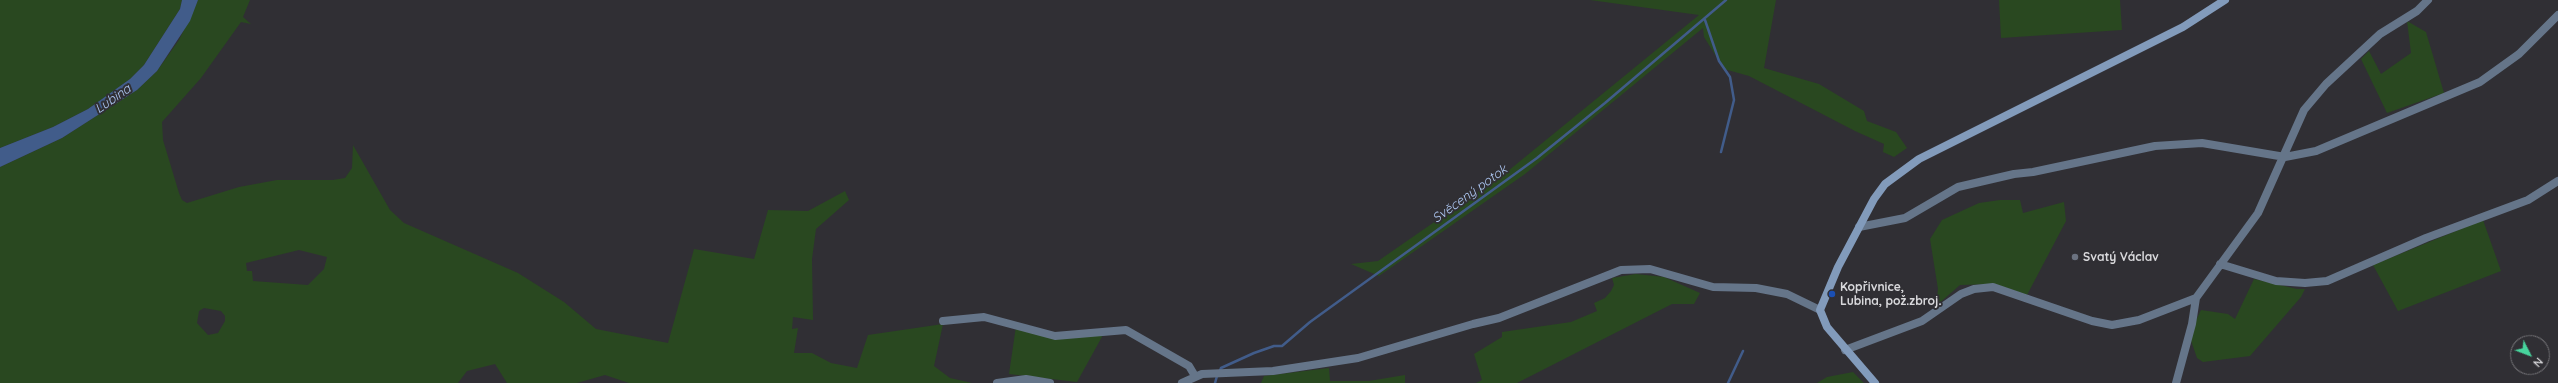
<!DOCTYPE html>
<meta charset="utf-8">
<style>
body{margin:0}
#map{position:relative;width:2558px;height:383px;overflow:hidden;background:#302f34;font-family:Quicksand,sans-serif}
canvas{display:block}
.north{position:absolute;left:2510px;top:335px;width:40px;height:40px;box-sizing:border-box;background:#302f34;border:1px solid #747377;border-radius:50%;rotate:132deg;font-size:11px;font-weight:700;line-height:16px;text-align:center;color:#d9d9dc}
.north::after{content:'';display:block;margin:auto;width:14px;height:18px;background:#47d49d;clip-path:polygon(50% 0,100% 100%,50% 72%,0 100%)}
</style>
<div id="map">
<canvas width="2558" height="383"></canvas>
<div class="north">N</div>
</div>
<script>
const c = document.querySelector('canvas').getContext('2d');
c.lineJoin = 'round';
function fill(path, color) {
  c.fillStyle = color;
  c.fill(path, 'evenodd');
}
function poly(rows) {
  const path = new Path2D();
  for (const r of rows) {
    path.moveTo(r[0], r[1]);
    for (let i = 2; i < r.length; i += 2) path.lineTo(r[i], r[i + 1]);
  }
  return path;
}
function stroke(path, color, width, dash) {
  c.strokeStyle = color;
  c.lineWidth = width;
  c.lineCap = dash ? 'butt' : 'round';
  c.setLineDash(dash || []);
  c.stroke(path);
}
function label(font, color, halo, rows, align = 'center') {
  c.font = font + ' Quicksand,sans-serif';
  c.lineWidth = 4;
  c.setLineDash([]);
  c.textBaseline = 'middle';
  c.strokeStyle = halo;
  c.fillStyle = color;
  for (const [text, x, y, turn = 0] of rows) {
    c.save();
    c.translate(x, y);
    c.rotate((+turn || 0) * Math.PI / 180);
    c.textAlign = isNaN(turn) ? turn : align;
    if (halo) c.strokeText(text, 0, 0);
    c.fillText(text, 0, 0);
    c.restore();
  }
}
fill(poly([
 [0,0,182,0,180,9,144,65,130,79,88,109,53,127,0,148],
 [198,0,250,0,243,17,251,24,241,22,201,78,162,122,163,140,179,193,182,200,187,203,239,187,277,180,333,180,345,178,352,168,353,145,390,210,404,223,518,273,564,302,596,329,668,343,694,249,754,259,768,210,808,211,845,191,849,200,816,229,812,259,813,320,793,317,792,329,798,328,794,353,812,353,831,363,857,368,868,335,943,324,934,366,950,378,972,383,629,383,605,375,577,383,507,383,495,364,467,371,458,383,0,383,0,167,62,138,137,90,157,71,179,40],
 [299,250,327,257,324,269,308,285,253,281,252,271,247,271,246,263],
 [204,308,221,311,225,316,225,321,218,333,208,335,197,323,199,311],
 [1590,0,1776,0,1764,68,1819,84,1864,111,1867,121,1896,132,1907,148,1894,157,1883,152,1884,144,1855,131,1749,76,1724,69,1704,37,1703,28,1525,174,1379,276,1351,264,1378,261,1508,171,1699,15],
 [1999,0,2120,0,2122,30,2001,38],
 [2407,21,2426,32,2444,93,2387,113,2361,59,2369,51,2381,74,2411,53],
 [2000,200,2020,200,2023,213,2064,202,2066,221,2027,295,1995,284,1960,285,1936,306,1938,289,1930,239,1942,220,1979,203],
 [2483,220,2501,271,2398,311,2373,265],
 [1636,274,1664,277,1700,293,1694,304,1672,304,1517,383,1476,383,1482,380,1474,354,1502,337,1502,332,1571,322,1597,311,1594,303,1605,298,1611,291,1614,285,1612,278],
 [2254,279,2297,289,2305,289,2301,297,2250,356,2203,362,2197,358,2189,335,2201,310,2228,314,2235,319],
 [1016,326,1057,338,1103,335,1077,382,1009,374],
 [1329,368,1330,381,1369,381,1405,375,1405,383,1261,383,1264,376],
 [1853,372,1864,383,1817,383,1827,377]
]), '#294820');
fill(poly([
 [182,0,198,0,190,21,157,71,137,90,62,138,0,167,0,148,53,127,88,109,130,79,144,65,180,9]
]), '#415c8a');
stroke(poly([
 [1705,20,1719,61,1730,77,1734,100,1721,152],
 [1220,371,1221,368,1254,353,1274,346,1282,346,1310,322,1537,158,1605,103,1726,0],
 [1215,383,1217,376],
 [1728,383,1743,351]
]), '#415c8a', 2.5);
stroke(poly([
 [1859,227,1905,218,1958,187,2014,174,2033,172,2155,146,2202,143,2285,157,2316,151,2480,82,2519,54,2558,15],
 [2220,264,2276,281,2305,283,2327,281,2426,238,2528,200,2558,181],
 [943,321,984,317,1055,336,1126,330,1189,366,1195,376],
 [1845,350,1922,321,1961,294,1974,289,1993,287,2092,321,2112,325,2139,320,2196,298],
 [997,383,1026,379,1050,383],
 [1182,383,1202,374,1273,371,1358,358,1473,324,1499,318,1621,270,1650,269,1713,287,1756,288,1787,294,1820,310],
 [2176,383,2192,324,2196,298,2258,213,2304,110,2326,84,2380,34,2417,11,2428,0]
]), '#657589', 8);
stroke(poly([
 [1875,383,1827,327,1820,310,1838,267,1874,199,1885,184,1919,159,2183,27,2225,0]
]), '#829bbb', 8);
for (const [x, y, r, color] of [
 [2075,257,4,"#6b7280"],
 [1832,294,4,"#1a4fb4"]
]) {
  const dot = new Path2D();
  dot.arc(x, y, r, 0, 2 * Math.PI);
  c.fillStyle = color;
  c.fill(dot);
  stroke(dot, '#302f34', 1.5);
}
label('bold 12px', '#d9d9dc', '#302f34', [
 ["Svatý Václav",2083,257],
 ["Kopřivnice,",1840,287],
 ["Lubina, pož.zbroj.",1840,301]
], 'left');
label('italic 13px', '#aec8f3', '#302f34', [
 ["Lubina",113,99,-35],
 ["Svěcený potok",1470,194,-36]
]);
</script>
